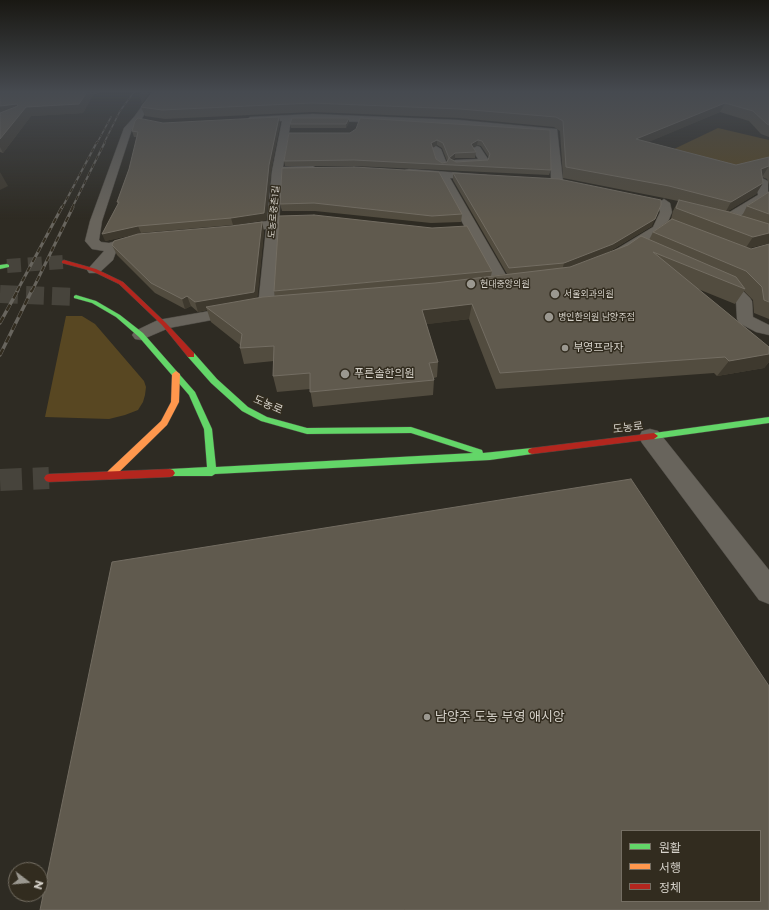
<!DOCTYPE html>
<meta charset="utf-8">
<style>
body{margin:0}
#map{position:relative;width:769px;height:910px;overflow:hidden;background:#2e2b23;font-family:Montserrat,"Noto Sans KR",sans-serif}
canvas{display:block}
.legend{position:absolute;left:621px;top:830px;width:140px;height:72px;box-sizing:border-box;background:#322c1f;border:1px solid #746e63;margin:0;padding:5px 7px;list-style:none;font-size:12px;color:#d6d2ca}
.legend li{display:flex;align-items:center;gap:8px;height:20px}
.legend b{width:20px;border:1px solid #746e63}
.north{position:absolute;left:8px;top:862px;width:40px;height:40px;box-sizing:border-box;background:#322c1f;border:1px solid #746e63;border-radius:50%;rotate:106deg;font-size:11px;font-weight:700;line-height:16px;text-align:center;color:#d6d2ca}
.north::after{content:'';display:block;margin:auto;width:14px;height:18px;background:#9b9890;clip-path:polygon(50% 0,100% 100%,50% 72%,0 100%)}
</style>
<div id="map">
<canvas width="769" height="910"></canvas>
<ul class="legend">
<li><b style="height:5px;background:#63d668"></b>원활</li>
<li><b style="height:5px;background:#ff974d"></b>서행</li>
<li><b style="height:5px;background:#b3261e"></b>정체</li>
</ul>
<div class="north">N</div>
</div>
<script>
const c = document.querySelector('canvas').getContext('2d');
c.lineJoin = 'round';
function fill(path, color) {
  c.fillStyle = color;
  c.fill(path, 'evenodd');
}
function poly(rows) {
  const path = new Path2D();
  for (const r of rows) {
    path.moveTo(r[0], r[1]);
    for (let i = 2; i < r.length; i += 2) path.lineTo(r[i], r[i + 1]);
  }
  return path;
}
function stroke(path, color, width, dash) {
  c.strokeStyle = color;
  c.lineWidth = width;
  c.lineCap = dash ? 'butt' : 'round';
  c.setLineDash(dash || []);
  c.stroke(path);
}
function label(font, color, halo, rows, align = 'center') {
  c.font = font + ' Montserrat,"Noto Sans KR",sans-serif';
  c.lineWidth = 3;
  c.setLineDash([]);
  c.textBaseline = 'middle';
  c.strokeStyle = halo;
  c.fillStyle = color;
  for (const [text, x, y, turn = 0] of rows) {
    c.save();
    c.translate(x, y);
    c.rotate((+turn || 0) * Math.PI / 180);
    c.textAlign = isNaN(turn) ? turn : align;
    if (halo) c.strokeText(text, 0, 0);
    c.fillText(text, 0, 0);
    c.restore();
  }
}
fill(poly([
 [718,128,769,140,769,163,756,171,674,149],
 [66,316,82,316,95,324,144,381,146,387,145,395,143,402,138,410,125,415,109,419,45,417]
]), '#584722');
stroke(poly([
 [7,266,64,262]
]), '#47443c', 14, [14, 7]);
stroke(poly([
 [0,294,76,297]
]), '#47443c', 18, [18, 8]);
stroke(poly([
 [0,480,49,478]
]), '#47443c', 22, [22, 11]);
const street = poly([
 [152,92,160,92,140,121,132,129,102,221,99,240,101,242,109,243,140,234,145,235,147,238,145,241,117,249,113,260,99,273,89,273,87,270,104,251,92,249,85,241,90,221,124,128,134,117,152,92],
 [313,114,459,120,557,129,563,181,557,184,551,181,550,133,459,126,313,120,291,121,283,167,313,166,318,169,313,172,282,174,274,306,272,309,266,311,260,309,258,306,266,229,234,234,227,230,234,226,267,221,272,171,282,121,250,123,246,120,250,117,313,114],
 [436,146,441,149,447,164,446,166,442,167,437,164,431,149,436,146],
 [477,146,480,147,488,159,487,164,455,166,450,163,455,160,478,159,472,149,477,146],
 [409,169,487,175,488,177,487,179,483,180,450,178,510,282,507,285,497,285,494,282,438,177,405,174,404,172,405,170,409,169],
 [762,178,768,181,768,198,731,222,723,222,721,219,723,216,758,195,756,181,762,178],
 [664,199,670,203,672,212,664,232,625,256,615,256,613,253,615,250,653,227,660,212,658,203,664,199],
 [715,275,737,285,750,298,752,301,753,317,769,325,769,335,756,332,739,323,737,319,736,302,727,291,710,283,707,280,710,277,715,275],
 [238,306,244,308,246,311,244,314,169,328,141,340,135,339,132,335,135,331,158,320,238,306],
 [650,429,658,431,769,570,769,604,759,600,642,443,639,437,642,431,650,429]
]);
const fast = poly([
 [7,264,9,265,9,267,0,269,0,265,7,264],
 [76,295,96,301,120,315,143,333,195,392,212,429,216,467,473,453,411,433,307,434,261,421,242,411,211,383,188,357,187,355,191,353,194,353,217,379,248,407,267,417,307,428,411,427,482,450,483,453,532,448,535,449,536,451,535,453,532,454,490,460,215,474,212,476,167,476,165,473,167,470,170,469,207,467,204,429,189,395,139,337,116,317,92,303,74,298,74,296,76,295],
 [769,417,769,423,654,439,650,436,654,433,769,417]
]);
const slow = poly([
 [176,371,180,374,179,402,167,425,114,477,108,477,106,474,108,471,161,421,171,402,172,374,176,371]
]);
const jam = poly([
 [64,260,96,269,123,282,166,323,194,353,194,357,188,357,162,325,119,284,92,271,62,263,62,261,64,260],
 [654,433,658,436,654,439,532,454,529,453,528,451,529,449,532,448,654,433],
 [170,469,173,470,175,473,173,476,170,477,49,482,46,481,44,478,46,475,49,474,170,469]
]);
stroke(street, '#4b4842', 1);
stroke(fast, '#4b4842', 1);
stroke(slow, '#4b4842', 1);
stroke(jam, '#4b4842', 1);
fill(street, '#68645c');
fill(fast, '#63d668');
fill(slow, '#ff974d');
fill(jam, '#b3261e');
const railFar3 = poly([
 [97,143,111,117],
 [104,143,120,111,134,92]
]);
const railFar2 = poly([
 [62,208,97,142],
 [72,208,105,142]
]);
const railFar1 = poly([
 [17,291,62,207],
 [32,291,73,207]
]);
const rail = poly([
 [0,323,18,290],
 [0,355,32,290]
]);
stroke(railFar3, '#68655e', 1.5);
stroke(railFar2, '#68655e', 2);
stroke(railFar1, '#68655e', 3);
stroke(rail, '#68655e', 3.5);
stroke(railFar3, '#322c1f', 1, [3.5]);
stroke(railFar2, '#322c1f', 1.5, [4.5]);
stroke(railFar1, '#322c1f', 2, [5.5]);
stroke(rail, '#322c1f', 2.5, [7]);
fill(poly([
 [0,92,93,95,83,113,31,116,3,153,0,152],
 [769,92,769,137,761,134,749,121,720,112,648,142,736,165,769,157,769,185,767,179,762,177,763,183,756,194,728,211,742,216,747,206,769,192,769,243,749,248,751,249,769,244,769,319,754,313,753,300,744,291,735,304,698,289,769,347,769,362,764,368,717,376,714,373,496,389,469,319,426,324,438,362,437,377,434,378,434,380,433,395,313,407,310,389,277,392,273,376,274,361,244,364,240,348,240,345,211,322,207,310,198,312,191,306,185,309,155,293,117,255,112,245,264,231,257,298,275,296,274,291,492,271,491,276,507,274,453,180,453,173,652,226,610,251,581,263,649,240,653,232,671,219,673,211,678,201,664,198,563,178,560,131,554,127,459,118,313,112,165,119,145,116,141,107],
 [349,122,346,128,291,128,290,124],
 [163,123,280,123,271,171,266,220,233,225,141,233,105,241,118,204,117,202,129,169,137,137,134,137,132,131],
 [550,130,551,170,549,175,354,166,285,166,284,161,350,133],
 [437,145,442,148,447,161,447,162,442,163,436,159,432,147],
 [477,145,481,146,489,158,488,160,456,162,453,160,455,158,475,158,476,152,473,147],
 [282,168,462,214,461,222,431,223,315,211,282,211,280,204]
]), '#524c3f');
fill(poly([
 [87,92,102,92,93,95,83,113,31,116,3,153,0,147,0,106,17,104,26,107],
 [141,92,150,92,142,104,139,95],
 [725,103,720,112,632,149,636,139],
 [279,117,280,123,271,171,266,220,233,225,231,218,269,165],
 [349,118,349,122,346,128,346,124],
 [437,140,437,145,430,148,431,143],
 [478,140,477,145,471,149,471,144],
 [455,153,455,158,449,164,449,158],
 [769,166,762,177,761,169],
 [0,172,8,186,0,190],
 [763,183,756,194,725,213,731,202],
 [661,205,652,226,610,251,562,271,564,263],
 [262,222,264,231,257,302,206,307,207,310,198,312,195,302],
 [138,226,141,233,105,241,102,234],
 [769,233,769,243,745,249,753,237],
 [187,296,191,306,185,309,182,299],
 [472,304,469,319,421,325,422,310],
 [769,354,769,362,764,368,717,376,729,361]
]), '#3e392e');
const building = poly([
 [0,92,87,92,79,104,26,107,0,139,0,113,18,106,17,104,0,106,0,92],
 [153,92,769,92,769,125,767,124,753,111,725,103,636,139,736,165,769,157,769,166,761,169,763,183,731,202,669,186,566,167,563,121,556,117,460,109,312,103,162,110,141,107,153,92],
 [279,117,269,165,264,213,231,218,138,226,102,234,119,202,117,202,129,169,138,132,132,131,135,121,138,118,163,123,279,117],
 [292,118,349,118,346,124,290,124,292,118],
 [360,118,550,130,551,170,354,160,284,161,289,133,350,133,356,129,360,118],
 [437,140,443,143,449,158,447,162,442,163,436,159,431,143,437,140],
 [478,140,482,141,490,154,488,160,456,162,449,158,455,153,476,152,471,144,478,140],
 [354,167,439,172,462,214,432,216,314,203,280,204,282,168,354,167],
 [453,173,559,179,661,200,661,205,655,219,613,244,564,263,509,268,453,173],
 [769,192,769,214,747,206,769,192],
 [679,200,729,212,769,224,769,233,753,237,676,208,679,200],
 [314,215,432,228,467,226,492,271,274,291,279,216,314,215],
 [672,219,751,249,769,244,769,302,764,300,762,287,746,271,653,232,672,219],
 [262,222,254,292,195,302,187,296,182,299,151,283,112,245,114,241,138,234,231,226,262,222],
 [641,236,736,277,745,289,653,252,769,347,769,354,729,361,725,357,500,373,472,304,422,310,438,362,429,363,434,380,310,392,310,373,273,376,274,346,240,348,242,334,206,307,263,297,435,283,570,267,628,245,641,236],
 [631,479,769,686,769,910,40,910,112,562,631,479],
 [622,831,760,831,760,901,622,901,622,831]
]);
fill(building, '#605a4e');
stroke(building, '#736d62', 1);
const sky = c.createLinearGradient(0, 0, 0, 219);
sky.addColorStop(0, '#191813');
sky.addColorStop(0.42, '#464a50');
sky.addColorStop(1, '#464a5000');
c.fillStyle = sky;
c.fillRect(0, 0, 769, 219);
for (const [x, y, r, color] of [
 [471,284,5,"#9b9890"],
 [555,294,5,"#9b9890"],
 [549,317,5,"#9b9890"],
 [565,348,4,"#9b9890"],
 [345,374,5,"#9b9890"],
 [427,717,4,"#9b9890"]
]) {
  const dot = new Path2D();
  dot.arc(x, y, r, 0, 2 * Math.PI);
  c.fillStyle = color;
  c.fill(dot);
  stroke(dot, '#322c1f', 1.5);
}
label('9px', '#d6d2ca', '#322c1f', [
 ["도농로중촌1길",274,212,-85]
]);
label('9px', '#d6d2ca', '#322c1f', [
 ["현대중앙의원",480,284],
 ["서울외과의원",564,294],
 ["병인한의원 남양주점",558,317]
], 'left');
label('11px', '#d6d2ca', '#322c1f', [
 ["부영프라자",573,348],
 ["푸른솔한의원",354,374]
], 'left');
label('11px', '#d6d2ca', '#322c1f', [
 ["도농로",268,405,23],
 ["도농로",628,428,-7]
]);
label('13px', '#d6d2ca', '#322c1f', [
 ["남양주 도농 부영 애시앙",435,717]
], 'left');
</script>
